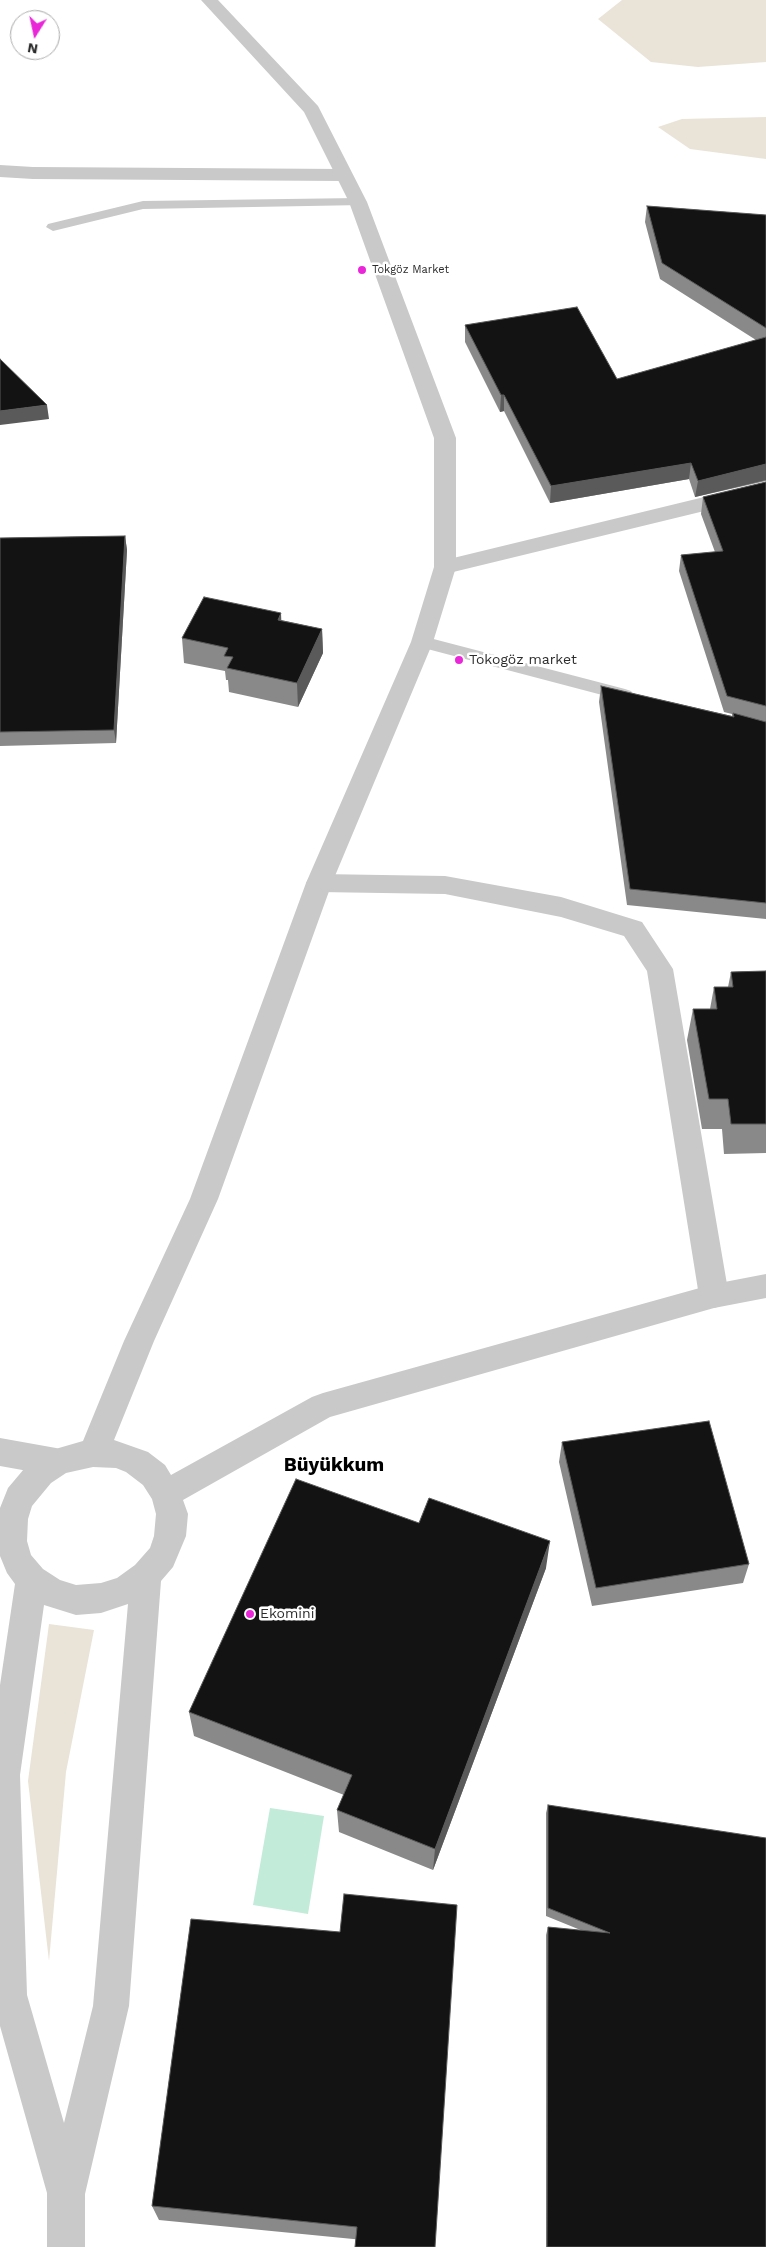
<!DOCTYPE html>
<meta charset="utf-8">
<style>
body{margin:0}
#map{position:relative;width:766px;height:2247px;overflow:hidden;background:#fff;font-family:"Work Sans",sans-serif}
canvas{display:block}
.north{position:absolute;left:10px;top:10px;width:50px;height:50px;box-sizing:border-box;background:#fff;border:1px solid #ababab;border-radius:50%;rotate:190deg;font-size:14px;font-weight:700;line-height:20px;text-align:center;color:#2c2c2c}
.north::after{content:'';display:block;margin:auto;width:18px;height:22px;background:#e927d8;clip-path:polygon(50% 0,100% 100%,50% 72%,0 100%)}
</style>
<div id="map">
<canvas width="766" height="2247"></canvas>
<div class="north">N</div>
</div>
<script>
const c = document.querySelector('canvas').getContext('2d');
c.lineJoin = 'round';
function fill(path, color) {
  c.fillStyle = color;
  c.fill(path, 'evenodd');
}
function poly(rows) {
  const path = new Path2D();
  for (const r of rows) {
    path.moveTo(r[0], r[1]);
    for (let i = 2; i < r.length; i += 2) path.lineTo(r[i], r[i + 1]);
  }
  return path;
}
function stroke(path, color, width, dash) {
  c.strokeStyle = color;
  c.lineWidth = width;
  c.lineCap = dash ? 'butt' : 'round';
  c.setLineDash(dash || []);
  c.stroke(path);
}
function label(font, color, halo, rows, align = 'center') {
  c.font = font + ' "Work Sans",sans-serif';
  c.lineWidth = 5;
  c.setLineDash([]);
  c.textBaseline = 'middle';
  c.strokeStyle = halo;
  c.fillStyle = color;
  for (const [text, x, y, turn = 0] of rows) {
    c.save();
    c.translate(x, y);
    c.rotate((+turn || 0) * Math.PI / 180);
    c.textAlign = isNaN(turn) ? turn : align;
    if (halo) c.strokeText(text, 0, 0);
    c.fillText(text, 0, 0);
    c.restore();
  }
}
fill(poly([
 [622,0,766,0,766,62,698,67,651,62,598,19],
 [766,117,766,159,690,149,658,127,682,119],
 [49,1624,94,1630,66,1772,49,1961,28,1781]
]), '#eae3d8');
fill(poly([
 [270,1808,324,1816,308,1914,253,1905]
]), '#c3ebd9');
fill(poly([
 [358,198,363,199,365,202,363,205,143,209,53,231,46,227,48,224,143,201,358,198],
 [422,636,625,689,631,691,634,695,631,699,625,701,416,646,414,642,416,638,422,636]
]), '#c9c9c9');
fill(poly([
 [0,165,33,167,343,169,350,171,352,175,350,179,343,181,33,179,0,177,0,165],
 [766,482,766,496,445,574,437,572,434,567,437,562,445,560,766,482],
 [319,874,445,876,561,897,642,922,673,969,729,1296,724,1305,714,1308,704,1305,699,1296,647,971,624,936,561,917,445,894,319,892,310,890,306,883,310,876,319,874],
 [0,1438,56,1448,67,1452,71,1462,67,1472,56,1476,0,1466,0,1438]
]), '#c9c9c9');
fill(poly([
 [201,0,218,0,318,106,367,202,456,438,456,567,433,642,332,883,218,1199,154,1341,114,1440,148,1452,165,1465,171,1475,312,1397,323,1393,714,1284,766,1274,766,1298,714,1308,330,1417,183,1500,188,1514,186,1536,173,1567,161,1581,129,2006,85,2194,85,2247,47,2247,47,2193,0,2026,0,1685,15,1584,7,1573,0,1556,0,1508,8,1488,29,1463,45,1452,83,1441,124,1341,190,1199,306,883,411,642,434,567,434,438,349,202,304,112,201,0],
 [93,1467,116,1468,126,1472,143,1485,152,1499,156,1514,154,1536,150,1548,135,1565,117,1578,101,1583,76,1585,60,1580,43,1569,31,1555,27,1541,28,1519,32,1506,51,1483,66,1473,93,1467],
 [128,1604,93,2006,64,2123,27,1995,20,1775,44,1605,76,1615,101,1613,128,1604]
]), '#c9c9c9');
fill(poly([
 [647,206,766,215,766,481,695,497,689,479,550,503,504,411,500,412,465,342,465,325,617,379,756,340,660,279,645,222],
 [766,482,766,919,627,905,599,702,601,686,732,716,732,714,724,712,679,571,681,555,715,552,701,514,703,497],
 [125,536,127,550,116,743,0,746,0,538],
 [281,613,281,620,322,629,323,653,298,707,229,692,228,680,226,680,225,671,184,663,182,638],
 [766,971,766,1153,724,1154,722,1129,702,1129,687,1040,693,1009,710,1009,714,987,728,987,731,972],
 [562,1442,749,1564,743,1583,592,1606,559,1462],
 [419,1523,546,1568,433,1870,339,1832,337,1810,344,1795,194,1736,189,1712],
 [548,1805,766,2247,546,2247,546,1935,548,1927,583,1931,546,1916,546,1813],
 [191,1919,435,2247,159,2220,152,2206]
]), '#898989');
fill(poly([
 [501,395,504,395,504,411,500,412],
 [47,405,49,419,0,425,0,411],
 [691,463,689,479,550,503,551,486],
 [766,464,766,480,695,497,698,481],
 [125,536,127,550,116,743,114,730],
 [281,613,282,637,278,620],
 [322,629,323,653,298,707,297,683],
 [550,1541,546,1568,433,1870,435,1849]
]), '#5a5a5a');
const building = poly([
 [647,206,766,215,766,328,662,263,647,206],
 [577,307,617,379,766,337,766,464,698,481,691,463,551,486,504,395,501,395,465,325,577,307],
 [0,359,47,405,0,411,0,359],
 [766,482,766,706,727,696,681,555,723,551,703,497,766,482],
 [125,536,114,730,0,732,0,538,125,536],
 [204,597,281,613,278,620,322,629,297,683,227,668,233,657,224,656,228,648,182,638,204,597],
 [601,686,734,717,733,713,766,722,766,903,630,889,601,686],
 [766,971,766,1124,731,1124,728,1099,709,1099,693,1009,717,1009,714,987,733,987,731,972,766,971],
 [709,1421,749,1564,596,1588,562,1442,709,1421],
 [296,1479,419,1523,429,1498,550,1541,435,1849,337,1810,352,1775,189,1712,296,1479],
 [548,1805,766,1838,766,2247,547,2247,548,1927,610,1933,548,1908,548,1805],
 [344,1894,457,1905,435,2247,355,2247,357,2227,152,2206,191,1919,340,1932,344,1894]
]);
fill(building, '#131313');
stroke(building, '#5a5a5a', 1);
for (const [x, y, r, color] of [
 [362,270,5,"#e927d8"],
 [459,660,5,"#e927d8"],
 [250,1614,5,"#e927d8"]
]) {
  const dot = new Path2D();
  dot.arc(x, y, r, 0, 2 * Math.PI);
  c.fillStyle = color;
  c.fill(dot);
  stroke(dot, '#fff', 2);
}
label('11px', '#2c2c2c', '#fff', [
 ["Tokgöz Market",372,270]
], 'left');
label('14px', '#2c2c2c', '#fff', [
 ["Tokogöz market",469,660],
 ["Ekomini",260,1614]
], 'left');
label('bold 19px', '#000', '#fff', [
 ["Büyükkum",334,1465]
]);
</script>
